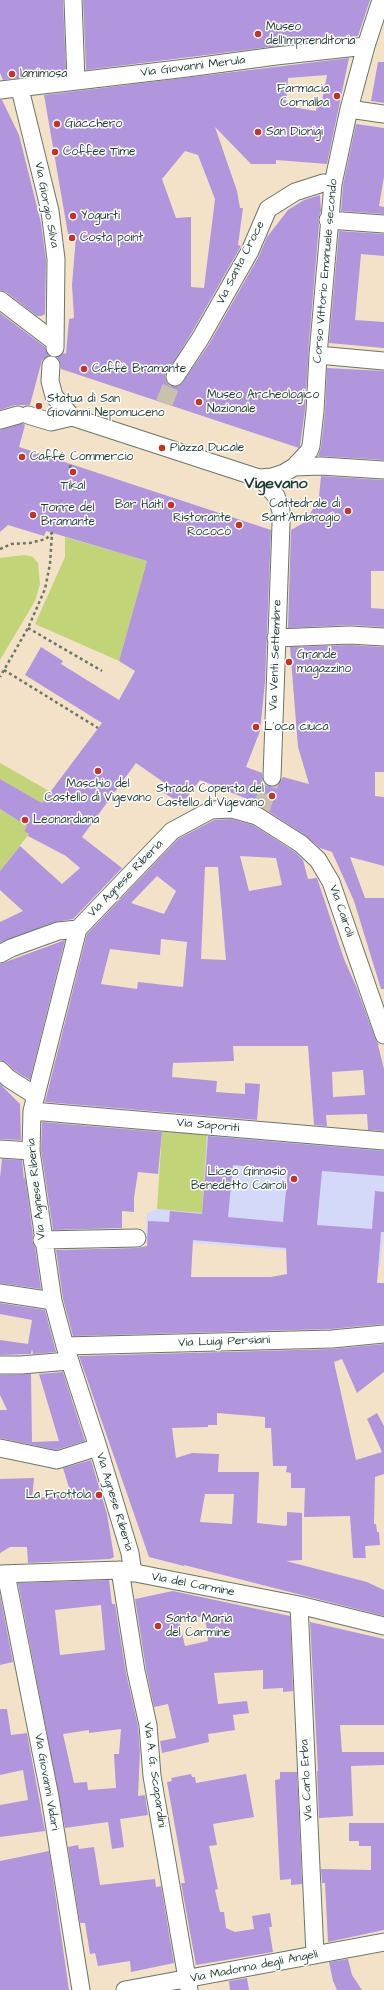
<!DOCTYPE html>
<meta charset="utf-8">
<style>
body{margin:0}
canvas{display:block;background:#f3e2c7}
</style>
<canvas width="384" height="1990"></canvas>
<script>
const c = document.querySelector('canvas').getContext('2d');
c.lineJoin = 'round';
function fill(path, color) {
  c.fillStyle = color;
  c.fill(path, 'evenodd');
}
function poly(rows) {
  const path = new Path2D();
  for (const r of rows) {
    path.moveTo(r[0], r[1]);
    for (let i = 2; i < r.length; i += 2) path.lineTo(r[i], r[i + 1]);
  }
  return path;
}
function stroke(path, color, width, dash) {
  c.strokeStyle = color;
  c.lineWidth = width;
  c.lineCap = dash ? 'butt' : 'round';
  c.setLineDash(dash || []);
  c.stroke(path);
}
function label(font, color, halo, rows, align = 'center') {
  c.font = font + ' "Architects Daughter",sans-serif';
  c.lineWidth = 3;
  c.setLineDash([]);
  c.textBaseline = 'middle';
  c.strokeStyle = halo;
  c.fillStyle = color;
  for (const [text, x, y, turn = 0] of rows) {
    c.save();
    c.translate(x, y);
    c.rotate((+turn || 0) * Math.PI / 180);
    c.textAlign = isNaN(turn) ? turn : align;
    if (halo) c.strokeText(text, 0, 0);
    c.fillText(text, 0, 0);
    c.restore();
  }
}
fill(poly([
 [207,1133,384,1150,384,1234,380,1267,368,1266,368,1258,213,1244,146,1241,147,1213,157,1209,202,1213]
]), '#d4d8f9');
fill(poly([
 [65,537,147,561,119,661,35,624,65,557],
 [25,555,33,557,38,563,40,584,35,601,0,660,0,558],
 [0,763,51,792,42,803,0,779],
 [0,809,27,826,24,831,29,834,0,871],
 [162,1132,207,1133,202,1213,157,1209]
]), '#c1d578');
fill(poly([
 [0,0,63,0,66,72,3,80,0,73],
 [83,0,370,0,358,36,86,70],
 [349,58,327,164,276,160,276,164,251,164,215,127,237,191,240,208,243,208,238,245,241,246,191,334,165,376,166,381,170,386,179,386,183,382,209,344,259,256,267,237,288,210,304,200,320,195,321,211,318,219,319,225,309,342,305,410,300,446,299,448,61,369,60,361,57,357,64,353,66,354,69,319,74,318,72,285,76,236,68,234,44,95],
 [327,75,321,105,317,104,316,111,286,106,288,78],
 [185,151,198,155,215,199,204,288,191,287,191,217,176,218,162,179],
 [378,62,384,62,384,103,371,101],
 [0,100,2,100,19,135,41,223,46,260,45,314,42,316,37,316,6,292,0,290],
 [356,124,384,128,384,177,379,206,384,207,384,214,341,211,343,185],
 [339,231,384,234,384,256,361,254,355,320,384,322,384,348,329,343],
 [0,313,45,347,49,356,42,360,30,405,15,405,0,410],
 [327,368,384,371,384,460,318,456,321,447,325,412],
 [23,423,25,425,19,447,271,530,265,682,260,731,246,767,262,773,263,781,267,786,276,786,283,777,309,784,298,747,290,647,350,645,384,647,384,772,375,772,375,796,384,797,384,866,350,857,365,898,384,898,384,989,381,989,354,901,332,852,320,848,306,836,263,808,267,807,200,780,182,804,164,793,169,786,136,763,82,837,122,868,73,919,55,922,0,943,0,922,23,911,0,890,0,871,20,846,62,884,80,868,66,856,28,836,29,834,24,831,27,826,0,809,0,779,42,803,102,723,25,675,41,647,63,661,61,664,119,700,135,671,119,661,147,561,46,531,44,536,8,525,0,532,0,430],
 [321,476,384,480,384,571,371,571,371,608,384,609,384,627,350,625,288,628,291,530,305,522,314,507,319,497],
 [231,819,253,825,295,852,303,860,308,879,317,878,344,959,356,986,375,1038,379,1045,378,1045,384,1069,384,1131,368,1130,367,1114,326,1115,327,1126,314,1125,308,1046,233,1046,234,1061,173,1063,172,1077,217,1081,216,1092,245,1094,245,1083,260,1084,257,1120,45,1102,87,934,178,839,214,820],
 [240,856,276,858,282,885,249,891],
 [205,867,218,867,226,960,201,959],
 [157,876,176,891,164,914,131,903],
 [161,939,187,942,183,987,138,982,137,989,101,984,110,949,160,955],
 [363,1070,365,1095,333,1097,332,1072],
 [65,940,30,1080,14,1070,7,1063,0,1060,0,964],
 [0,1084,20,1104,21,1140,0,1139],
 [42,1122,162,1132,158,1174,138,1172,134,1198,134,1212,122,1211,122,1228,53,1230,41,1150],
 [208,1136,384,1151,384,1176,322,1171,317,1225,372,1229,375,1191,384,1192,384,1232,381,1232,377,1283,384,1283,384,1324,331,1329,73,1336,63,1299,56,1250,137,1248,147,1246,148,1221,169,1222,170,1211,202,1214],
 [233,1165,288,1170,283,1222,228,1217],
 [193,1240,286,1248,287,1274,271,1277,191,1277],
 [2,1159,22,1160,24,1180,25,1176,33,1235,32,1241,35,1247,41,1289,0,1283,0,1178],
 [0,1303,45,1310,56,1352,33,1354,32,1349,31,1354,0,1355,0,1340,28,1344,32,1320,0,1314],
 [384,1344,384,1372,357,1393,342,1359,334,1362,356,1460,382,1452,367,1419,377,1413,384,1426,384,1474,375,1477,374,1524,376,1524,377,1532,379,1532,380,1545,365,1546,366,1558,353,1558,350,1516,304,1517,305,1488,291,1488,291,1473,286,1472,287,1466,273,1466,271,1428,265,1428,265,1417,217,1413,217,1425,208,1425,208,1427,172,1428,176,1458,192,1453,219,1454,218,1472,259,1472,257,1523,285,1526,287,1525,287,1512,302,1513,302,1560,286,1561,367,1582,384,1590,384,1616,184,1565,184,1566,149,1557,79,1356,332,1349],
 [205,1494,234,1494,232,1524,200,1522],
 [63,1372,85,1441,56,1450,0,1438,0,1410,7,1410,0,1395,0,1375,31,1374,32,1442,59,1441,39,1374],
 [91,1460,107,1514,114,1557,110,1559,28,1563,27,1547,10,1547,0,1553,0,1479,34,1478,32,1498,50,1497,70,1491,63,1468],
 [109,1580,112,1604,115,1604,126,1673,138,1726,140,1751,138,1796,145,1795,148,1815,120,1819,124,1847,112,1849,108,1822,65,1828,18,1583],
 [101,1605,105,1650,60,1655,55,1610],
 [121,1729,119,1754,114,1754,116,1788,88,1790,87,1782,74,1783,63,1734,89,1730,89,1733],
 [173,1591,290,1616,293,1691,283,1692,283,1688,263,1689,263,1670,214,1673,218,1704,247,1701,249,1713,233,1715,235,1730,208,1734,209,1742,162,1753,160,1741,176,1738,168,1704,154,1707,146,1669,135,1599],
 [205,1616,208,1641,185,1646,179,1620],
 [0,1595,13,1662,0,1665],
 [310,1622,384,1639,384,1725,340,1725,342,1752,384,1752,384,1765,351,1766,353,1816,319,1818,317,1771,318,1771],
 [0,1709,7,1709,11,1735,27,1733,45,1831,0,1837,0,1805,28,1800,23,1770,0,1775],
 [280,1772,297,1772,302,1884,291,1885,291,1879,280,1880,275,1780,280,1779],
 [191,1774,192,1777,195,1777,196,1783,246,1774,254,1817,213,1824,217,1845,209,1846,218,1889,215,1890,220,1912,224,1912,226,1928,235,1932,254,1929,252,1916,270,1913,272,1927,269,1927,273,1952,196,1965,181,1883,185,1883,167,1782,172,1781,171,1778],
 [349,1823,384,1823,384,1930,328,1942,325,1883,322,1883,321,1869,371,1870,371,1846,359,1846,359,1841,349,1841],
 [78,1845,79,1849,94,1847,100,1885,155,1879,156,1887,161,1886,174,1963,131,1972,130,1961,98,1966,95,1953,90,1954,85,1923,80,1923,68,1847],
 [49,1851,69,1990,0,1990,0,1861],
 [348,1959,352,1975,362,1990,337,1990,333,1981,329,1962],
 [247,1978,249,1990,230,1990,229,1981]
]), '#b196dd');
stroke(poly([
 [164,403,175,377],
 [261,810,272,777]
]), '#c9c1aa', 17, [17, 8]);
const street = poly([
 [73,0,76,81],
 [20,89,50,211,56,259,55,348],
 [0,90,187,68,276,56,366,46],
 [349,109,384,114],
 [328,220,384,224],
 [0,300,55,342],
 [318,355,384,361],
 [175,377,200,339,250,251,268,209,295,192,323,183,333,184],
 [28,415,51,422,72,417,54,396,50,381,51,365],
 [72,417,259,478,267,485,276,496,281,511,281,524,272,777],
 [0,420,18,415],
 [294,467,321,466,384,470],
 [259,478,272,477,284,473,294,467,309,451,311,446,315,411,318,355,333,184,349,109,366,46,381,0],
 [276,638,350,635,384,637],
 [0,954,11,948,58,931,78,929],
 [0,1070,8,1078,36,1096],
 [32,1111,384,1141],
 [0,1149,31,1151],
 [42,1240,137,1238],
 [0,1293,53,1301],
 [65,1346,332,1339,384,1334],
 [0,1365,21,1365,69,1361],
 [0,1448,57,1460,98,1447],
 [120,1570,136,1671,148,1725,152,1776,189,1990],
 [133,1573,130,1553,98,1447,65,1346,53,1301,31,1151,32,1111,78,929,172,831,211,810,232,809,257,816,301,844,318,860,331,882,384,1035],
 [0,1574,120,1570,299,1605,384,1626],
 [6,1574,50,1797,81,1990],
 [299,1605,315,1955],
 [125,1990,384,1942]
]);
stroke(street, '#697767', 19);
stroke(poly([
 [70,468,71,464],
 [58,512,61,500],
 [0,549,11,544,30,543,46,539,52,533,50,564,45,589,28,628,0,677],
 [28,628,102,671],
 [4,670,98,728]
]), '#697767', 2.5, [3, 3]);
stroke(street, '#fff', 17);
for (const [x, y, r, color] of [
 [258,34,4,"#c8321e"],
 [12,74,4,"#c8321e"],
 [337,96,4,"#c8321e"],
 [57,124,4,"#c8321e"],
 [258,132,4,"#c8321e"],
 [55,152,4,"#c8321e"],
 [73,216,4,"#c8321e"],
 [72,238,4,"#c8321e"],
 [84,369,4,"#c8321e"],
 [199,402,4,"#c8321e"],
 [39,406,4,"#c8321e"],
 [162,448,4,"#c8321e"],
 [22,457,4,"#c8321e"],
 [73,472,4,"#c8321e"],
 [171,505,4,"#c8321e"],
 [348,511,4,"#c8321e"],
 [33,515,4,"#c8321e"],
 [239,525,4,"#c8321e"],
 [289,662,4,"#c8321e"],
 [256,727,4,"#c8321e"],
 [98,771,4,"#c8321e"],
 [272,796,4,"#c8321e"],
 [25,820,4,"#c8321e"],
 [294,1179,4,"#c8321e"],
 [99,1495,4,"#c8321e"],
 [158,1626,4,"#c8321e"]
]) {
  const dot = new Path2D();
  dot.arc(x, y, r, 0, 2 * Math.PI);
  c.fillStyle = color;
  c.fill(dot);
  stroke(dot, '#fff', 1.5);
}
label('12px', '#1f3d34', '#fff', [
 ["Museo",266,27],
 ["dell'Imprenditoria",266,41],
 ["lamimosa",20,74],
 ["Farmacia",329,89,"right"],
 ["Cornalba",329,103,"right"],
 ["Giacchero",65,124],
 ["San Dionigi",266,132],
 ["Coffee Time",63,152],
 ["Yogurtí",81,216],
 ["Costa point",80,238],
 ["Caffè Bramante",92,369],
 ["Museo Archeologico",207,395],
 ["Nazionale",207,409],
 ["Statua di San",47,399],
 ["Giovanni Nepomuceno",47,413],
 ["Piazza Ducale",170,448],
 ["Caffé Commercio",30,457],
 ["Tikal",73,486,"center"],
 ["Cattedrale di",340,504,"right"],
 ["Sant'Ambrogio",340,518,"right"],
 ["Bar Haiti",163,505,"right"],
 ["Torre del",41,508],
 ["Bramante",41,522],
 ["Ristorante",231,518,"right"],
 ["Rococò",231,532,"right"],
 ["Grande",297,655],
 ["magazzino",297,669],
 ["L'oca ciuca",264,727],
 ["Maschio del",98,784,"center"],
 ["Castello di Vigevano",98,798,"center"],
 ["Strada Coperta del",264,789,"right"],
 ["Castello di Vigevano",264,803,"right"],
 ["Leonardiana",33,820],
 ["Liceo Ginnasio",286,1172,"right"],
 ["Benedetto Cairoli",286,1186,"right"],
 ["La Frottola",91,1495,"right"],
 ["Santa Maria",166,1619],
 ["del Carmine",166,1633]
], 'left');
label('12px', '#1f3d34', '#fff', [
 ["Via Giovanni Merula",193,67,-7],
 ["Via Giorgio Silva",46,205,79],
 ["Via Santa Croce",241,263,-63],
 ["Corso Vittorio Emanuele secondo",326,271,-85],
 ["Via Venti Settembre",276,655,-88],
 ["Via Agnese Riberia",126,879,-46],
 ["Via Cairoli",341,911,71],
 ["Via Saporiti",208,1126,5],
 ["Via Agnese Riberia",37,1189,-96],
 ["Via Luigi Persiani",224,1342,-2],
 ["Via Agnese Riberia",114,1502,73],
 ["Via del Carmine",193,1585,11],
 ["Via A. G. Scapardini",154,1775,82],
 ["Via Carlo Erba",307,1780,-93],
 ["Via Giovanni Vidari",46,1782,80],
 ["Via Madonna degli Angeli",254,1967,-11]
]);
label('bold 16px', '#1f3d34', '#fff', [
 ["Vigevano",276,485]
]);
</script>
